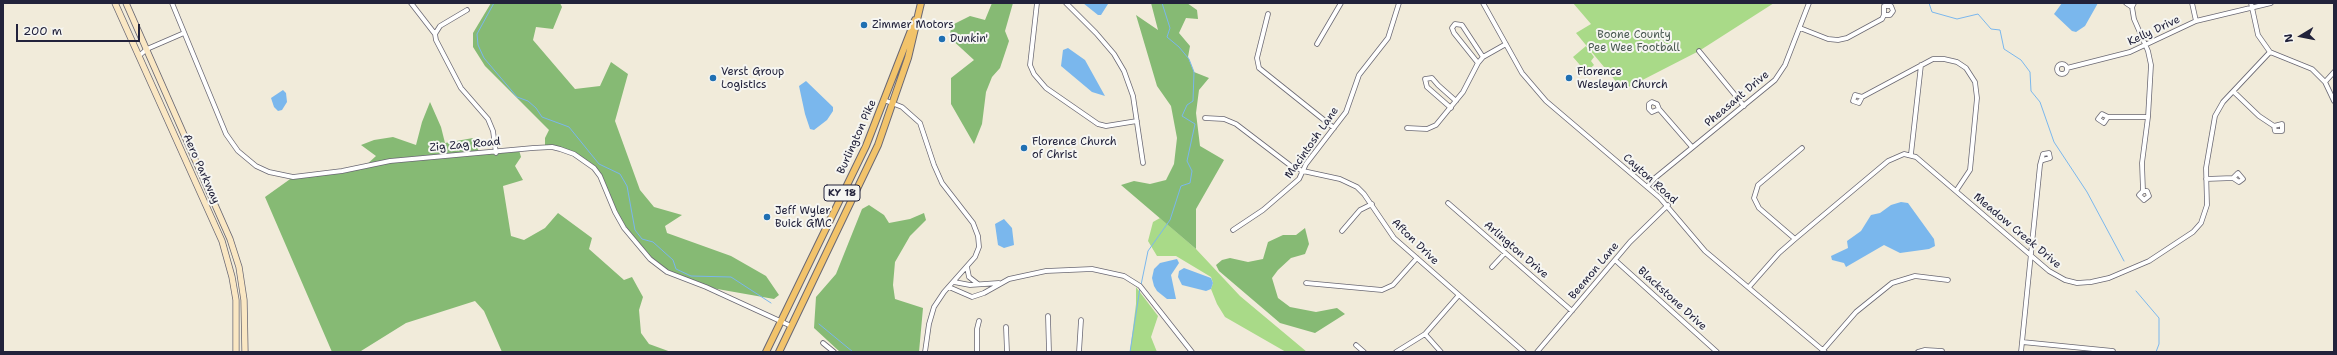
<!DOCTYPE html>
<style>
body{margin:0}
#map{position:relative;width:2337px;height:355px;overflow:hidden;background:#f1ebda;font-family:"Shantell Sans",sans-serif}
canvas{display:block}
.frame{position:absolute;inset:0;border:4px solid #22223b;pointer-events:none}
.north{position:absolute;left:2281px;top:16px;width:40px;height:40px;-webkit-text-stroke:3px #f6f6f2;paint-order:stroke;rotate:260deg;font-size:11px;font-weight:700;line-height:16px;text-align:center;color:#22223b}
.north::after{content:'';display:block;margin:auto;width:14px;height:18px;background:#22223b;clip-path:polygon(50% 0,100% 100%,50% 72%,0 100%)}
.scale{position:absolute;left:16px;top:24px;width:124px;height:18px;box-sizing:border-box;border:2px solid #22223b;border-top:0;padding-left:5px;font-size:12px;line-height:14px;white-space:nowrap;color:#22223b;-webkit-text-stroke:3px #f6f6f2;paint-order:stroke}
</style>
<div id="map">
<canvas width="2337" height="355"></canvas>
<div class="frame"></div>
<div class="north">N</div>
<div class="scale">200 m</div>
</div>
<script>
const c = document.querySelector('canvas').getContext('2d');
c.lineJoin = 'round';
function fill(path, color) {
  c.fillStyle = color;
  c.fill(path, 'evenodd');
}
function poly(rows) {
  const path = new Path2D();
  for (const r of rows) {
    if (r.length === 3) {
      path.moveTo(r[0] + r[2], r[1]);
      path.arc(r[0], r[1], r[2], 0, 2 * Math.PI);
      continue;
    }
    path.moveTo(r[0], r[1]);
    for (let i = 2; i < r.length; i += 2) path.lineTo(r[i], r[i + 1]);
  }
  return path;
}
function stroke(path, color, width, dash) {
  c.strokeStyle = color;
  c.lineWidth = width;
  c.lineCap = dash ? 'butt' : 'round';
  c.setLineDash(dash || []);
  c.stroke(path);
}
function label(font, color, halo, rows, align = 'center') {
  c.font = font + ' "Shantell Sans",sans-serif';
  c.lineWidth = 4;
  c.setLineDash([]);
  c.textBaseline = 'middle';
  c.strokeStyle = halo;
  c.fillStyle = color;
  for (const [text, x, y, turn = 0] of rows) {
    c.save();
    c.translate(x, y);
    c.rotate((+turn || 0) * Math.PI / 180);
    c.textAlign = isNaN(turn) ? turn : align;
    if (halo) c.strokeText(text, 0, 0);
    c.fillText(text, 0, 0);
    c.restore();
  }
}
fill(poly([
 [1573,3,1774,3,1699,51,1623,90,1576,33,1591,24],
 [1586,46,1594,57,1591,61,1594,65,1586,72,1573,57],
 [1160,218,1196,249,1240,296,1307,352,1286,352,1225,317,1217,304,1211,289,1213,283,1211,277,1176,256,1157,256,1148,241,1153,222],
 [1136,287,1158,316,1151,337,1157,352,1130,352,1136,304]
]), '#a9da88');
fill(poly([
 [491,3,560,3,562,7,553,29,536,27,533,40,575,89,600,86,611,62,628,74,615,121,640,190,654,207,682,215,665,226,667,233,731,256,766,276,779,295,774,299,706,287,681,278,650,259,624,228,594,168,574,154,545,147,545,138,549,130,485,66,473,47,473,33],
 [992,3,1013,3,1005,31,1009,41,1000,68,992,77,986,92,982,124,974,144,951,104,951,78,974,60,949,37,952,25,970,16,985,20],
 [1151,3,1187,3,1197,10,1198,19,1186,18,1179,33,1190,46,1188,57,1194,72,1209,78,1199,90,1196,113,1200,146,1224,160,1196,209,1196,249,1121,185,1134,181,1150,184,1166,180,1174,164,1177,138,1171,106,1157,86,1136,15,1158,30],
 [430,102,441,127,445,143,473,138,480,154,519,150,521,157,515,166,523,180,503,186,511,236,524,240,545,228,558,213,592,238,589,249,624,280,632,277,643,297,639,310,641,333,649,344,671,352,502,352,484,311,475,301,406,323,361,351,332,352,265,197,293,177,364,167,376,156,361,145,374,140,393,137,416,145,422,122],
 [869,205,884,215,889,223,910,219,924,213,926,220,910,236,895,262,893,285,895,299,923,308,919,352,840,352,814,328,816,297,836,274,862,209],
 [1305,228,1309,244,1305,254,1291,258,1278,270,1272,278,1278,298,1290,307,1316,312,1337,308,1345,314,1315,333,1280,323,1219,271,1216,265,1222,260,1230,258,1248,262,1263,259,1268,242,1283,235,1296,235]
]), '#86ba74');
fill(poly([
 [1083,3,1107,3,1108,4,1101,15,1098,15],
 [2062,3,2098,3,2085,26,2076,32,2072,31,2054,14],
 [1068,48,1085,60,1105,96,1092,92,1061,66,1063,50],
 [806,81,833,107,833,111,827,120,814,130,810,129,805,114,799,86],
 [283,90,286,93,287,102,282,110,278,111,274,107,271,98],
 [1901,202,1908,203,1934,239,1935,246,1929,249,1900,253,1884,245,1846,267,1844,263,1832,260,1831,256,1848,248,1847,241,1861,231,1871,215,1880,213,1891,205],
 [1004,219,1012,228,1014,245,1004,248,998,245,995,224],
 [1177,259,1179,263,1171,275,1176,299,1167,299,1157,291,1154,286,1152,278,1154,269,1160,263],
 [1184,268,1211,278,1213,283,1211,289,1206,291,1182,285,1178,277,1179,271]
]), '#7ab7ed');
stroke(poly([
 [494,3,477,34,478,45,484,58,517,97,528,101,536,108,542,117,569,127,599,164,620,174,627,186,635,230,642,239,653,242,673,260,676,269,691,276,731,277,771,303],
 [1929,3,1932,12,1957,19,1978,14,1991,29,2000,30,2004,49,2021,60,2030,72,2031,91,2040,102,2054,142,2087,192,2124,261],
 [1141,285,1148,251,1170,220,1181,186,1190,183,1192,171,1187,161,1195,124,1182,116,1187,105,1193,101,1194,72,1189,59,1179,47,1167,37,1170,28,1162,3],
 [2136,291,2159,318,2159,344,2156,352],
 [819,324,853,352],
 [1130,352,1140,288]
]), '#7ab7ed', 1);
const minor = poly([
 [172,3,226,134,238,151,256,166,269,172,293,177,342,171,390,161,533,148,552,147,560,149,574,154,594,168,600,176,615,212,624,228,650,259,667,272,706,287,791,326],
 [411,3,435,34],
 [1037,3,1030,65,1034,74,1046,88,1098,124,1106,126,1137,121],
 [1066,3,1096,33,1114,54,1124,71,1133,96,1143,163],
 [1483,3,1522,73,1546,101,1660,198,1705,251,1825,352],
 [2126,3,2132,7],
 [2134,3,2132,7,2134,19,2148,51,2151,65,2148,117,2142,163,2143,191,2139,195,2144,200,2149,196,2147,191,2143,191],
 [2192,3,2196,21],
 [2251,3,2258,35,2270,52,2312,69,2325,82,2334,101],
 [467,10,440,26,435,34,436,40,461,88,488,119,493,131,496,153],
 [1268,14,1257,58,1259,68,1334,128],
 [1800,28,1828,39,1838,40,1847,38,1882,19,1884,15,1890,15,1893,11,1891,6,1884,6,1884,15],
 [1317,44,1341,3],
 [1699,51,1744,106],
 [140,55,147,49,184,33],
 [1478,63,1454,33,1452,28,1455,24,1462,25,1483,57],
 [2062,69,5],
 [2067,68,2130,52,2196,21,2271,3],
 [2325,82,2334,72],
 [2234,92,2259,116,2274,126,2275,131,2282,131,2282,124,2274,126],
 [1862,97,1859,103,1853,101,1855,95,1862,97,1933,59,1944,59,1957,62,1966,68,1975,82,1977,98,1970,170,1956,191],
 [884,100,902,107,920,123,934,165,942,183,973,223,978,236,979,247,975,257,944,292,934,307,929,324,925,352],
 [1451,108,1427,87,1425,79,1432,78,1438,85,1456,101],
 [1659,109,1652,112,1649,109,1649,104,1652,102,1657,104,1659,109,1692,147],
 [2108,117,2104,123,2098,119,2102,114,2108,117,2148,117],
 [1205,118,1224,119,1236,124,1291,166,1303,171,1340,179,1357,187,1364,194,1394,238,1524,352],
 [1407,128,1427,129,1436,125,1463,92,1478,63,1483,57,1506,44],
 [1911,154,1921,65],
 [2206,179,2233,178,2239,182,2243,179,2238,173,2233,178],
 [1647,187,1655,178,1775,80,1785,65,1809,3],
 [1448,203,1572,311],
 [1233,230,1263,210,1299,179,1306,164,1346,112,1359,75,1388,38,1399,3],
 [1342,231,1360,210,1372,204],
 [1795,239,1759,208,1754,198,1758,185,1802,148],
 [1615,260,1717,352],
 [967,267,969,277,978,284],
 [1492,267,1505,253],
 [954,282,970,285,999,283],
 [1306,283,1382,290,1393,285,1417,258],
 [949,287,972,297,984,293,1009,279,1046,271,1092,269,1124,276,1140,286,1192,352],
 [1749,287,1779,253,1795,239,1888,161,1904,154,1916,157,2049,271,2065,280,2077,283,2091,282,2109,278,2149,261,2193,232,2201,223,2207,205,2206,168,2215,116,2223,102,2270,52],
 [1048,316,1049,352],
 [1006,327,1007,352],
 [1425,334,1441,352],
 [2022,342,2113,351],
 [823,343,834,352],
 [1356,345,1364,352],
 [1823,350,1856,312,1892,283,1915,276,1948,280],
 [977,352,977,329,979,321],
 [1079,352,1081,320],
 [1396,352,1425,334,1459,295],
 [1537,352,1630,242,1668,205],
 [1918,352,1925,350,1942,351],
 [2021,352,2040,165,2043,154,2049,153,2050,158,2043,160]
]);
const secondary = poly([
 [115,3,222,241,232,277,236,300,236,352],
 [126,3,230,239,239,267,244,300,245,352]
]);
const primary = poly([
 [766,352,866,146,915,20],
 [779,352,878,145,908,58,921,3]
]);
stroke(minor, '#6a6873', 5.5);
stroke(secondary, '#6a6873', 7);
stroke(primary, '#6a6873', 8);
stroke(minor, '#fff', 4);
stroke(secondary, '#fae7c3', 5.5);
stroke(primary, '#f2c36a', 6);
for (const [x, y, r, color] of [
 [864,25,4,"#1f6fb2"],
 [942,39,4,"#1f6fb2"],
 [713,78,4,"#1f6fb2"],
 [1569,78,4,"#1f6fb2"],
 [1024,148,4,"#1f6fb2"],
 [767,217,4,"#1f6fb2"]
]) {
  const dot = new Path2D();
  dot.arc(x, y, r, 0, 2 * Math.PI);
  c.fillStyle = color;
  c.fill(dot);
  stroke(dot, '#f6f6f2', 1.5);
}
for (const [x, y, w] of [
 [842,193,36]
]) {
  const box = new Path2D();
  box.roundRect(x - w / 2, y - 8, w, 16, 3);
  c.fillStyle = '#f6f6f2';
  c.fill(box);
  stroke(box, '#22223b', 1);
}
label('bold 10px', '#22223b', null, [
 ["KY 18",842,193]
]);
label('11px', '#22223b', '#f6f6f2', [
 ["Zimmer Motors",872,25],
 ["Dunkin'",950,39],
 ["Verst Group",721,72],
 ["Logistics",721,85],
 ["Florence",1577,72],
 ["Wesleyan Church",1577,85],
 ["Florence Church",1032,142],
 ["of Christ",1032,155],
 ["Jeff Wyler",775,211],
 ["Buick GMC",775,224]
], 'left');
label('11px', '#22223b', '#f6f6f2', [
 ["Kelly Drive",2154,31,-25],
 ["Pheasant Drive",1737,99,-40],
 ["Burlington Pike",857,137,-66],
 ["Macintosh Lane",1312,143,-55],
 ["Zig Zag Road",465,145,-5],
 ["Aero Parkway",201,169,66],
 ["Cayton Road",1650,179,42],
 ["Meadow Creek Drive",2017,231,40],
 ["Afton Drive",1415,242,44],
 ["Arlington Drive",1516,250,41],
 ["Beemon Lane",1594,271,-50],
 ["Blackstone Drive",1672,299,42]
]);
label('11px', '#4a5952', '#f6f6f2', [
 ["Boone County",1634,35],
 ["Pee Wee Football",1634,48]
]);
</script>
